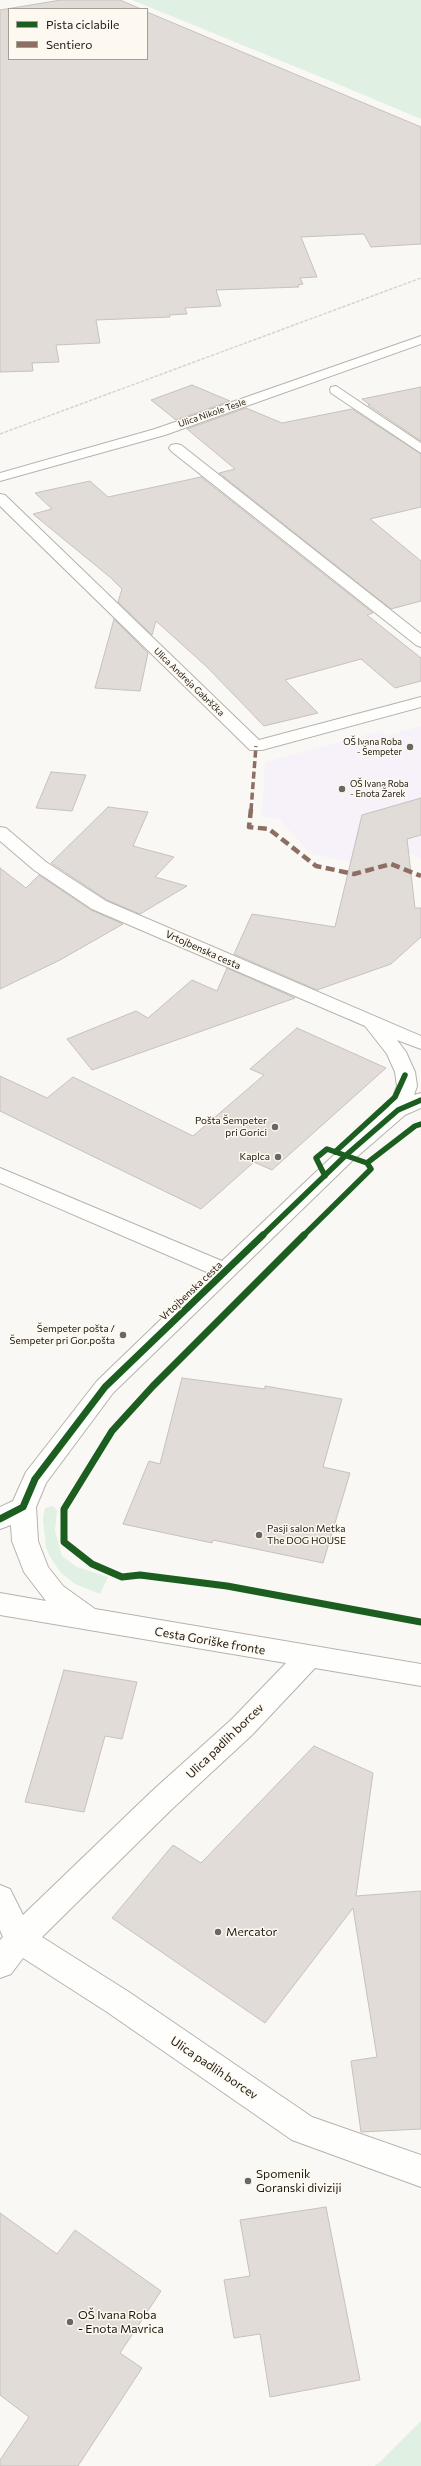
<!DOCTYPE html>
<meta charset="utf-8">
<style>
body{margin:0}
#map{position:relative;width:421px;height:2466px;overflow:hidden;background:#faf8f4;font-family:Commissioner,sans-serif}
canvas{display:block}
.legend{position:absolute;left:8px;top:8px;width:140px;height:52px;box-sizing:border-box;background:#fef9f0;border:1px solid #a49f96;margin:0;padding:5px 7px;list-style:none;font-size:12px;color:#1c1810}
.legend li{display:flex;align-items:center;gap:8px;height:20px}
.legend b{width:20px;border:1px solid #a49f96}
</style>
<div id="map">
<canvas width="421" height="2466"></canvas>
<ul class="legend">
<li><b style="height:5px;background:#1b5e20"></b>Pista ciclabile</li>
<li><b style="height:5px;background:#8d6e63"></b>Sentiero</li>
</ul>
</div>
<script>
const c = document.querySelector('canvas').getContext('2d');
c.lineJoin = 'round';
function fill(path, color) {
  c.fillStyle = color;
  c.fill(path, 'evenodd');
}
function poly(rows) {
  const path = new Path2D();
  for (const r of rows) {
    path.moveTo(r[0], r[1]);
    for (let i = 2; i < r.length; i += 2) path.lineTo(r[i], r[i + 1]);
  }
  return path;
}
function stroke(path, color, width, dash) {
  c.strokeStyle = color;
  c.lineWidth = width;
  c.lineCap = dash ? 'butt' : 'round';
  c.setLineDash(dash || []);
  c.stroke(path);
}
function label(font, color, halo, rows, align = 'center') {
  c.font = font + ' Commissioner,sans-serif';
  c.lineWidth = 3;
  c.setLineDash([]);
  c.textBaseline = 'middle';
  c.strokeStyle = halo;
  c.fillStyle = color;
  for (const [text, x, y, turn = 0] of rows) {
    c.save();
    c.translate(x, y);
    c.rotate((+turn || 0) * Math.PI / 180);
    c.textAlign = isNaN(turn) ? turn : align;
    if (halo) c.strokeText(text, 0, 0);
    c.fillText(text, 0, 0);
    c.restore();
  }
}
fill(poly([
 [421,726,421,859,410,853,364,865,311,854,279,819,262,817,265,762,380,731,386,736]
]), '#f7f1f9');
fill(poly([
 [132,0,421,0,421,119,328,80],
 [52,1506,57,1510,55,1531,62,1556,77,1567,108,1577,100,1594,75,1584,61,1573,52,1560,46,1548,43,1519,45,1508],
 [421,2421,421,2466,374,2466,379,2463]
]), '#e0f0e2');
const building = poly([
 [61,0,120,0,141,9,9,9,9,59,147,59,147,12,421,127,421,244,371,247,364,234,301,237,317,277,300,278,303,284,298,285,299,287,216,290,221,306,185,308,187,314,169,315,170,317,96,320,100,343,56,345,59,362,32,363,33,371,0,372,0,10,61,0],
 [192,385,230,401,176,420,151,400,192,385],
 [421,387,421,441,368,405,370,405,362,399,421,387],
 [246,408,282,423,352,409,421,454,421,507,370,519,421,561,421,601,391,609,219,473,235,469,187,429,246,408],
 [201,477,373,613,367,615,421,658,421,681,395,688,361,659,285,680,318,713,264,726,207,667,156,621,152,635,118,602,122,589,111,578,33,514,52,509,35,493,90,481,108,497,201,477],
 [114,619,148,653,140,691,95,688,114,619],
 [51,772,86,775,72,811,36,808,51,772],
 [421,798,421,835,407,839,415,908,421,908,421,937,391,964,317,990,234,954,252,914,335,927,362,815,421,798],
 [108,807,148,812,133,846,174,857,155,877,187,886,140,914,107,900,51,863,108,807],
 [0,868,26,888,39,875,91,910,123,924,60,960,0,989,0,868],
 [227,968,295,998,92,1070,67,1039,136,1011,148,1018,192,980,217,991,227,968],
 [297,1028,386,1068,272,1170,254,1162,201,1209,0,1111,0,1076,47,1098,73,1077,193,1136,264,1075,250,1069,297,1028],
 [182,1378,265,1389,265,1386,342,1399,323,1467,350,1473,323,1563,213,1540,212,1543,123,1524,149,1461,160,1464,182,1378],
 [64,1670,137,1682,122,1739,105,1736,84,1812,25,1802,64,1670],
 [314,1746,373,1773,356,1896,421,1891,421,2129,361,2132,351,2061,377,2057,353,1908,265,2023,112,1918,173,1845,201,1863,314,1746],
 [326,2207,360,2380,270,2397,260,2334,234,2338,224,2280,250,2276,240,2220,326,2207],
 [0,2213,57,2254,75,2230,161,2291,120,2353,142,2368,78,2466,0,2466,0,2460,29,2417,0,2395,0,2213]
]);
fill(building, '#e1dcd7');
stroke(building, '#c6c1bc', 1);
const street = poly([
 [421,336,421,344,165,435,0,481,0,473,155,429,421,336],
 [336,386,421,443,421,453,331,393,330,390,331,387,336,386],
 [176,444,181,445,421,634,421,647,416,645,171,451,169,448,171,445,176,444],
 [0,494,5,495,259,740,421,697,421,707,262,750,250,750,0,506,0,494],
 [0,827,6,828,46,862,106,901,421,1036,421,1049,397,1040,406,1052,415,1072,417,1086,414,1095,421,1093,421,1108,405,1115,352,1161,113,1393,46,1483,36,1507,38,1541,48,1567,63,1586,95,1609,421,1664,421,1686,315,1668,252,1735,172,1809,42,1937,129,1992,312,2117,421,2155,421,2187,292,2140,107,2012,23,1958,11,1974,0,1978,0,1940,3,1937,0,1930,0,1885,10,1889,23,1915,152,1791,232,1719,286,1663,0,1615,0,1593,46,1601,24,1572,12,1541,11,1525,0,1529,0,1507,13,1501,26,1472,97,1381,209,1273,0,1183,0,1168,222,1261,338,1151,389,1107,397,1086,395,1072,387,1054,365,1026,92,909,34,870,0,841,0,827]
]);
stroke(street, '#b6b3ae', 2);
fill(street, '#fefefd');
stroke(poly([
 [0,434,421,278]
]), '#d5d4d3', 1.5, [3.5, 1.5]);
stroke(poly([
 [251,810,256,746]
]), '#8d6e63', 3.5, [7, 3.5]);
stroke(poly([
 [251,809,249,827,269,829,316,866,354,874,391,864,421,876]
]), '#8d6e63', 4.5, [9, 4.5]);
stroke(poly([
 [335,1152,395,1097,405,1075],
 [325,1176,316,1158,327,1149,367,1163,415,1126,421,1124],
 [262,1236,345,1156,398,1110,421,1100],
 [303,1236,371,1169,367,1163]
]), '#1b5e20', 5.5);
stroke(poly([
 [304,1235,153,1386,112,1431,64,1509,64,1542,92,1564,122,1577,140,1575,227,1586,421,1622],
 [0,1519,23,1507,35,1479,105,1387,263,1235]
]), '#1b5e20', 7);
for (const [x, y, r, color] of [
 [410,747,4,"#6a6660"],
 [342,789,4,"#6a6660"],
 [275,1127,4,"#6a6660"],
 [278,1157,4,"#6a6660"],
 [123,1335,4,"#6a6660"],
 [259,1535,4,"#6a6660"],
 [218,1932,4,"#6a6660"],
 [248,2181,4,"#6a6660"],
 [70,2322,4,"#6a6660"]
]) {
  const dot = new Path2D();
  dot.arc(x, y, r, 0, 2 * Math.PI);
  c.fillStyle = color;
  c.fill(dot);
  stroke(dot, '#fef9f0', 1.5);
}
label('9px', '#1c1810', '#fef9f0', [
 ["Ulica Nikole Tesle",212,413,-19],
 ["Ulica Andreja Gabrščka",189,682,44]
]);
label('9px', '#1c1810', '#fef9f0', [
 ["OŠ Ivana Roba",402,742],
 ["- Šempeter",402,752],
 ["OŠ Ivana Roba",350,784,"left"],
 ["- Enota Žarek",350,794,"left"]
], 'right');
label('10px', '#1c1810', '#fef9f0', [
 ["Vrtojbenska cesta",203,950,24],
 ["Vrtojbenska cesta",191,1291,-43]
]);
label('10px', '#1c1810', '#fef9f0', [
 ["Pošta Šempeter",267,1121],
 ["pri Gorici",267,1133],
 ["Kaplca",270,1157],
 ["Šempeter pošta /",115,1329],
 ["Šempeter pri Gor.pošta",115,1341],
 ["Pasji salon Metka",267,1529,"left"],
 ["The DOG HOUSE",267,1541,"left"]
], 'right');
label('12px', '#1c1810', '#fef9f0', [
 ["Cesta Goriške fronte",210,1641,10],
 ["Ulica padlih borcev",225,1741,-44],
 ["Ulica padlih borcev",214,2068,34]
]);
label('12px', '#1c1810', '#fef9f0', [
 ["Mercator",226,1932],
 ["Spomenik",256,2174],
 ["Goranski diviziji",256,2188],
 ["OŠ Ivana Roba",78,2315],
 ["- Enota Mavrica",78,2329]
], 'left');
</script>
